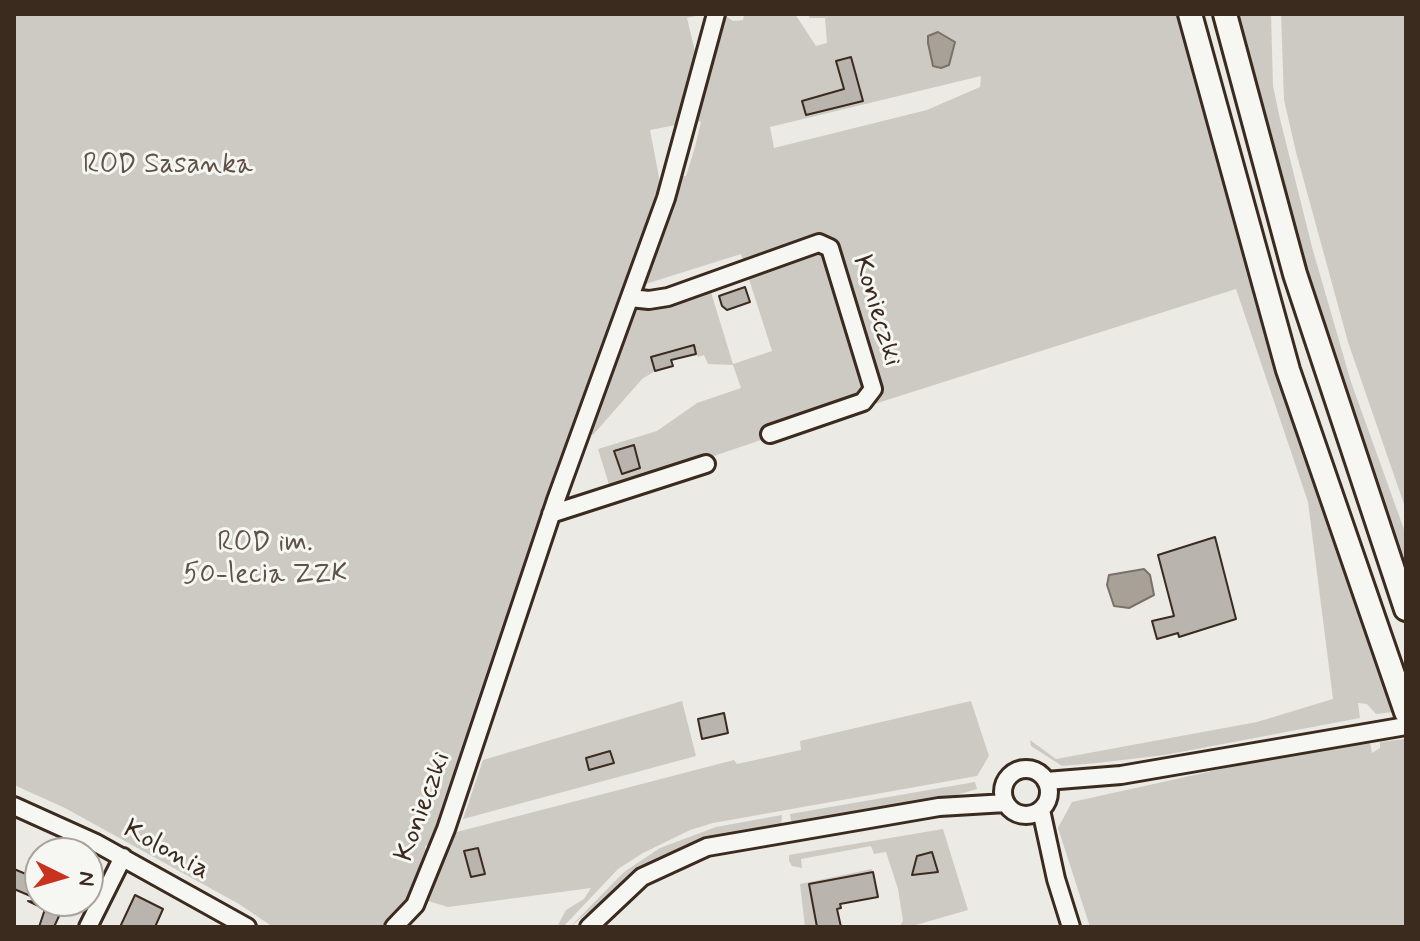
<!DOCTYPE html>
<style>
body{margin:0}
#map{position:relative;width:1420px;height:941px;overflow:hidden;background:#ebeae5;font-family:Mynerve,sans-serif}
canvas{display:block}
.frame{position:absolute;inset:0;border:16px solid #3b2a1e;pointer-events:none}
.north{position:absolute;left:24px;top:837px;width:80px;height:80px;box-sizing:border-box;background:#f6f6f2;border:2px solid #aba49d;border-radius:50%;rotate:95deg;font-size:22px;font-weight:700;line-height:32px;text-align:center;color:#3b2a1e}
.north::after{content:'';display:block;margin:auto;width:28px;height:36px;background:#c8321e;clip-path:polygon(50% 0,100% 100%,50% 72%,0 100%)}
</style>
<div id="map">
<canvas width="1420" height="941"></canvas>
<div class="frame"></div>
<div class="north">N</div>
</div>
<script>
const c = document.querySelector('canvas').getContext('2d');
c.lineJoin = 'round';
function fill(path, color) {
  c.fillStyle = color;
  c.fill(path, 'evenodd');
}
function poly(rows) {
  const path = new Path2D();
  for (const r of rows) {
    if (r.length === 3) {
      path.moveTo(r[0] + r[2], r[1]);
      path.arc(r[0], r[1], r[2], 0, 2 * Math.PI);
      continue;
    }
    path.moveTo(r[0], r[1]);
    for (let i = 2; i < r.length; i += 2) path.lineTo(r[i], r[i + 1]);
  }
  return path;
}
function stroke(path, color, width, dash) {
  c.strokeStyle = color;
  c.lineWidth = width;
  c.lineCap = dash ? 'butt' : 'round';
  c.setLineDash(dash || []);
  c.stroke(path);
}
function label(font, color, halo, rows, align = 'center') {
  c.font = font + ' Mynerve,sans-serif';
  c.lineWidth = 6;
  c.setLineDash([]);
  c.textBaseline = 'middle';
  c.strokeStyle = halo;
  c.fillStyle = color;
  for (const [text, x, y, turn = 0] of rows) {
    c.save();
    c.translate(x, y);
    c.rotate((+turn || 0) * Math.PI / 180);
    c.textAlign = isNaN(turn) ? turn : align;
    if (halo) c.strokeText(text, 0, 0);
    c.fillText(text, 0, 0);
    c.restore();
  }
}
fill(poly([
 [14,14,704,14,687,18,697,60,681,124,650,130,661,188,432,843,425,846,427,857,406,908,384,927,273,927,239,904,65,808,14,785],
 [723,14,733,21,743,20,744,14,795,14,816,46,827,43,825,18,810,18,807,14,1179,14,1255,297,1394,712,1376,714,1367,704,1358,703,1360,718,1165,755,1097,763,1062,766,1031,746,1030,740,1056,759,1257,722,1333,699,1308,502,1236,289,758,441,611,491,598,449,657,431,697,403,741,388,733,365,708,364,704,355,698,357,693,345,652,357,655,371,642,379,593,435,587,431,630,312,710,289,733,364,772,351,741,254,639,286,679,176,686,176,695,147,701,122,693,119],
 [981,76,980,87,927,110,774,148,770,127],
 [1238,14,1271,14,1273,86,1280,119,1312,247,1351,382,1406,535,1406,574,1295,233],
 [1281,14,1406,14,1406,510,1348,342,1296,152,1284,100],
 [682,701,696,756,463,819,483,760],
 [971,701,989,756,977,776,713,823,690,830,643,853,618,869,563,927,558,925,566,910,584,899,591,888,448,907,425,900,449,834,734,760,737,764,801,750,800,741],
 [1404,739,1406,927,1090,927,1058,828,1072,802,1285,755,1357,744,1370,743,1372,753,1380,748,1380,742],
 [975,782,977,789,939,800,795,824,791,821,790,814],
 [782,815,781,827,698,844,667,855,635,874,570,927,624,872,660,848,716,827],
 [943,829,968,910,909,927,899,927,903,921,898,889,886,852,874,854,871,846,801,859,802,868,792,866,789,861,789,855],
 [872,869,873,872,810,884,817,927,805,927,800,884]
]), '#cdcac4');
const water = poly([
 [938,32,955,42,949,65,941,68,933,66,928,43,928,36,938,32],
 [1144,569,1150,575,1154,595,1129,608,1114,606,1107,585,1109,575,1144,569]
]);
fill(water, '#a8a198');
stroke(water, '#7c7167', 2);
const building = poly([
 [851,57,863,101,806,115,802,101,844,89,836,61,851,57],
 [745,287,750,302,727,310,722,306,719,296,745,287],
 [694,345,696,354,671,360,673,366,655,371,651,357,694,345],
 [634,445,640,468,622,474,614,451,634,445],
 [1215,537,1236,619,1179,637,1178,633,1157,639,1152,621,1174,616,1158,555,1215,537],
 [724,713,728,733,702,739,698,719,724,713],
 [610,751,614,763,589,770,586,758,610,751],
 [478,848,485,874,471,877,464,851,478,848],
 [932,852,938,872,912,875,917,856,932,852],
 [14,869,40,880,40,900,14,889,14,869],
 [873,872,878,897,840,904,841,908,837,909,841,927,817,927,809,884,873,872],
 [135,895,163,909,155,927,120,927,135,895],
 [28,901,64,905,54,927,39,927,45,909,28,901]
]);
fill(building, '#bab4ae');
stroke(building, '#3b2a1e', 2);
const minor = poly([
 [630,298,649,300,668,297,819,243,830,248,873,389,863,402,770,434],
 [551,514,706,464],
 [1026,792,23],
 [1046,781,1121,775,1406,726],
 [14,806,96,843,247,927],
 [1041,810,1056,879,1071,927],
 [88,927,123,857],
 [394,927,415,905,446,829,556,500,666,198,716,14],
 [589,927,642,877,707,847,939,807,1006,803]
]);
const major = poly([
 [1190,14,1288,370,1406,712],
 [1225,14,1295,274,1406,609]
]);
stroke(minor, '#3b2a1e', 22);
stroke(major, '#3b2a1e', 28);
stroke(minor, '#f6f6f2', 16);
stroke(major, '#f6f6f2', 22);
label('28px', '#605248', '#f6f6f2', [
 ["ROD Sasanka",168,166],
 ["ROD im.",265,544],
 ["50-lecia ZZK",265,576]
]);
label('28px', '#3b2a1e', '#f6f6f2', [
 ["Konieczki",876,311,73],
 ["Konieczki",424,807,-70],
 ["Kolonia",166,851,29]
]);
</script>
